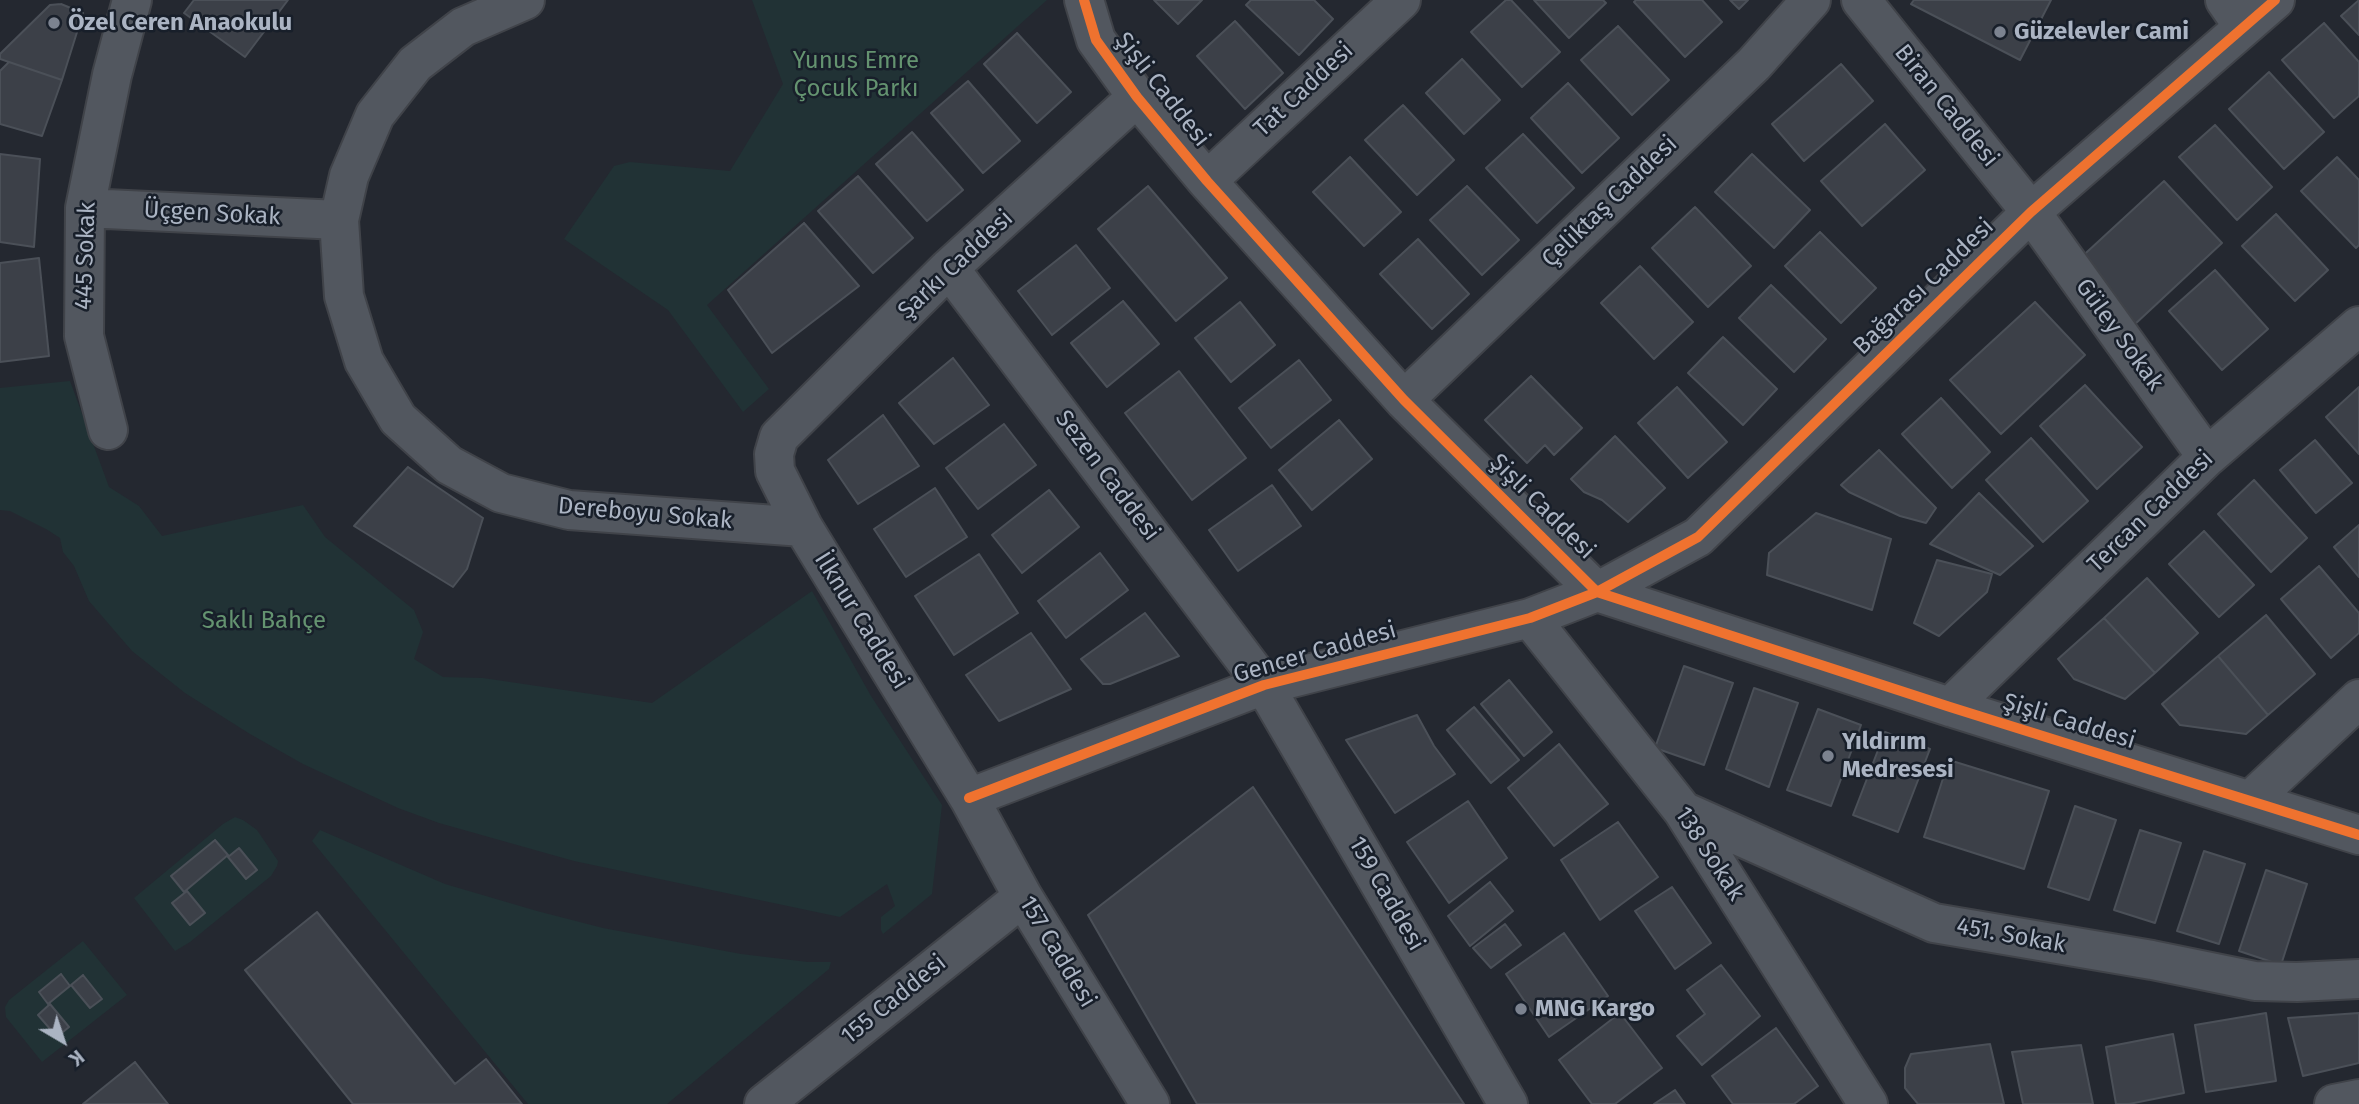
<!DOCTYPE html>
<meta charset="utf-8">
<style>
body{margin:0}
#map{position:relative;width:2359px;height:1104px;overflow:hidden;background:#242830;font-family:"Fira Sans",sans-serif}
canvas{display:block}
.north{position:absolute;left:28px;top:1006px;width:70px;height:70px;-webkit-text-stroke:5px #181f2a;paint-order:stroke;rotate:141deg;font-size:19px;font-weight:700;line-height:28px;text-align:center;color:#abb4c3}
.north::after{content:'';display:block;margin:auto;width:24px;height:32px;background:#abb4c3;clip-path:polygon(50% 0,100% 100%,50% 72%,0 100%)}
</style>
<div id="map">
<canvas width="2359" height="1104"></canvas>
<div class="north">K</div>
</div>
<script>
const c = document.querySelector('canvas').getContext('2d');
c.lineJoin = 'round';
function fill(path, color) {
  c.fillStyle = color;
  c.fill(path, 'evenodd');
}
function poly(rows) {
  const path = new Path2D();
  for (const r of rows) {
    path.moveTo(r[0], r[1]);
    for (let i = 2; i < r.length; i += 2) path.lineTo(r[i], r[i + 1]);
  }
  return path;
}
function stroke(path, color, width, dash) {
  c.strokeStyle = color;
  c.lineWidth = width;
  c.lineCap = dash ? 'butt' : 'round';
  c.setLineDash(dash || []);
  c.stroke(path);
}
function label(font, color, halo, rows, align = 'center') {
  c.font = font + ' "Fira Sans",sans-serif';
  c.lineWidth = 5;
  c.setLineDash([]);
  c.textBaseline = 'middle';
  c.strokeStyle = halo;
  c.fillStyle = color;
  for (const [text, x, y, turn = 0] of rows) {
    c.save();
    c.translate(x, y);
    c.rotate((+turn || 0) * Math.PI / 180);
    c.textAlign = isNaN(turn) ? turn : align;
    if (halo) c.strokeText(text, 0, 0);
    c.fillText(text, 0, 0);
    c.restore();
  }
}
fill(poly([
 [752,0,1047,0,707,305,769,389,743,412,668,310,564,239,614,166,630,162,730,171,783,84],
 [70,381,109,487,139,506,162,536,303,505,325,537,414,610,423,632,414,659,443,677,483,678,652,703,812,591,871,696,942,805,932,894,883,934,881,930,881,917,895,906,887,884,840,917,574,861,439,823,398,808,303,764,250,734,185,693,132,651,89,601,74,566,63,552,60,538,46,529,10,511,0,510,0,388],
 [235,817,243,820,257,830,278,861,277,866,271,876,190,942,175,951,134,898,223,824],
 [320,830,445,884,537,911,603,928,741,954,808,962,831,962,829,969,667,1104,528,1104,312,841],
 [83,941,127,995,42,1062,6,1017,5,1007,9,1000]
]), '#213235');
const building = poly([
 [194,0,288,0,245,57,184,13,194,0],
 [1154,0,1202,0,1178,24,1154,0],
 [1251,0,1314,0,1333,19,1299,55,1246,5,1251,0],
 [1506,0,1511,0,1560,52,1522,87,1471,32,1506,0],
 [1534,0,1603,0,1606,3,1569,38,1534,0],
 [1636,0,1702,0,1722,22,1685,57,1634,2,1636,0],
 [1730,0,1748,0,1739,9,1730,0],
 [1914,0,2051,0,2020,60,1911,4,1914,0],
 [2359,0,2359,35,2341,16,2359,0],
 [61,4,83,13,62,80,0,59,0,54,50,5,61,4],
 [1235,21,1283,73,1245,109,1197,56,1235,21],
 [2324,23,2359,62,2359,96,2334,118,2282,60,2324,23],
 [1618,26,1669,80,1632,115,1581,60,1618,26],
 [1017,33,1071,92,1037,123,984,64,1017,33],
 [1462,59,1500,100,1464,134,1426,93,1462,59],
 [9,62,62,80,42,136,0,124,0,71,9,62],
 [1841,64,1873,101,1804,161,1772,124,1841,64],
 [2269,72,2324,132,2284,169,2229,109,2269,72],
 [968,81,1020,141,983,173,931,113,968,81],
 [1568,83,1619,138,1582,173,1531,118,1568,83],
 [1403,105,1454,160,1417,195,1365,140,1403,105],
 [1885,124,1925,170,1862,226,1821,181,1885,124],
 [2215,125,2272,187,2237,220,2179,157,2215,125],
 [912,132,963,190,927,221,876,164,912,132],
 [1523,134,1574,188,1537,223,1486,168,1523,134],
 [0,154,40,159,34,247,0,242,0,154],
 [1752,154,1810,210,1774,248,1715,192,1752,154],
 [1350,157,1401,212,1364,246,1313,192,1350,157],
 [2337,157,2359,180,2359,245,2356,248,2301,191,2337,157],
 [858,176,913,238,873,273,818,211,858,176],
 [2164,181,2222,243,2133,326,2075,263,2164,181],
 [1148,186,1227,278,1176,321,1098,229,1148,186],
 [1467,186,1519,240,1482,275,1430,220,1467,186],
 [1695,207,1751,266,1708,307,1652,248,1695,207],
 [2276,214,2328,270,2295,301,2242,246,2276,214],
 [804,223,859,286,772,353,728,290,804,223],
 [1820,232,1876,288,1841,323,1785,266,1820,232],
 [1418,239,1469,294,1432,329,1380,274,1418,239],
 [1076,245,1110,288,1052,335,1018,291,1076,245],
 [39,258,49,356,0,362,0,263,39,258],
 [1640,266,1693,322,1654,359,1601,303,1640,266],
 [2215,270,2268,329,2222,370,2169,311,2215,270],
 [1771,285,1826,339,1794,372,1739,318,1771,285],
 [1123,301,1159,344,1107,387,1071,343,1123,301],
 [1240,302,1275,345,1231,382,1195,338,1240,302],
 [2035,302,2085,355,2001,434,1950,380,2035,302],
 [1723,337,1777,389,1743,425,1688,373,1723,337],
 [953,358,989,405,934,444,899,403,953,358],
 [1299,360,1331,400,1271,448,1239,408,1299,360],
 [1179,371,1246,458,1192,500,1125,413,1179,371],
 [1531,376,1582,428,1554,455,1545,445,1527,463,1485,420,1531,376],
 [2085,385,2142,447,2097,489,2040,426,2085,385],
 [1677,387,1727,442,1688,478,1638,423,1677,387],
 [2359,387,2359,454,2326,417,2359,387],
 [1941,398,1990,452,1952,488,1902,434,1941,398],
 [883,415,919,466,858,504,828,460,883,415],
 [1339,420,1372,459,1312,510,1279,470,1339,420],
 [1004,424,1036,465,978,509,946,468,1004,424],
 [1615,436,1665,488,1628,522,1602,500,1584,492,1571,479,1615,436],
 [2031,438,2088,501,2043,542,1986,480,2031,438],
 [2315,440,2352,483,2316,513,2280,470,2315,440],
 [1879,450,1936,508,1926,523,1900,516,1849,492,1841,485,1879,450],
 [408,467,483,518,467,569,453,587,354,526,408,467],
 [2254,480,2307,538,2271,572,2218,514,2254,480],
 [1272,485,1301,526,1238,571,1209,530,1272,485],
 [935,488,967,537,906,577,874,529,935,488],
 [1049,490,1079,527,1022,573,992,535,1049,490],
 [1979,493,2033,546,2000,575,1930,544,1979,493],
 [1816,513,1891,539,1872,610,1767,575,1769,553,1816,513],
 [2359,525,2359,577,2334,547,2359,525],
 [2204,531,2254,585,2219,617,2169,564,2204,531],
 [1100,553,1128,590,1066,638,1038,601,1100,553],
 [979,554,1018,613,954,655,915,596,979,554],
 [1937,560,1992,574,1987,592,1939,636,1914,623,1937,560],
 [2319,566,2359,613,2359,633,2331,658,2281,599,2319,566],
 [2147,578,2198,633,2155,673,2104,618,2147,578],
 [1145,613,1179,656,1110,684,1103,684,1081,659,1145,613],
 [2266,615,2315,674,2268,715,2218,656,2266,615],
 [2104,618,2155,673,2125,699,2074,679,2058,659,2104,618],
 [1031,633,1071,689,999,721,966,675,1031,633],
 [2218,656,2268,715,2246,734,2180,725,2162,704,2218,656],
 [1684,666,1733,683,1704,765,1655,748,1684,666],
 [1509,680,1552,732,1524,756,1481,704,1509,680],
 [1754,688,1798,703,1769,787,1726,769,1754,688],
 [1474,707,1519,760,1491,783,1447,730,1474,707],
 [1818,709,1861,725,1831,806,1787,790,1818,709],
 [1417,715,1434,746,1455,774,1395,813,1346,740,1417,715],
 [1885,732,1930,749,1898,832,1853,815,1885,732],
 [1559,744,1608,804,1554,846,1508,788,1559,744],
 [1949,760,2049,791,2024,869,1924,837,1949,760],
 [1253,787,1464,1104,1197,1104,1088,915,1253,787],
 [1468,801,1507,858,1449,903,1407,842,1468,801],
 [2075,806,2116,820,2089,900,2048,887,2075,806],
 [1618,822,1658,877,1600,920,1561,860,1618,822],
 [2140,830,2181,843,2155,923,2114,910,2140,830],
 [215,840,228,855,184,892,171,876,215,840],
 [239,848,257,870,246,879,228,857,239,848],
 [2204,851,2245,864,2219,944,2177,931,2204,851],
 [2266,870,2307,884,2281,965,2239,951,2266,870],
 [1490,882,1513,911,1470,946,1448,916,1490,882],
 [1672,887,1711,943,1675,969,1635,911,1672,887],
 [187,891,205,913,190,925,172,903,187,891],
 [317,912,455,1084,486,1059,522,1104,353,1104,245,970,317,912],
 [1505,924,1521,945,1491,968,1473,948,1505,924],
 [1564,933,1608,996,1549,1037,1506,974,1564,933],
 [1721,965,1760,1016,1702,1065,1677,1036,1705,1014,1687,990,1721,965],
 [61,974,70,986,48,1004,39,992,61,974],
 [83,975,102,999,90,1008,71,985,83,975],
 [50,1004,69,1027,57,1037,38,1015,50,1004],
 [1620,1013,1662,1068,1615,1104,1592,1104,1559,1060,1620,1013],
 [2266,1013,2276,1081,2206,1092,2195,1025,2266,1013],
 [2359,1013,2359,1063,2303,1076,2288,1018,2359,1013],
 [1776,1028,1818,1086,1794,1104,1733,1104,1712,1076,1776,1028],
 [2173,1034,2184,1093,2129,1104,2116,1104,2106,1047,2173,1034],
 [1990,1044,2004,1104,1918,1104,1905,1088,1905,1068,1911,1054,1990,1044],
 [2081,1045,2093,1104,2023,1104,2012,1052,2081,1045],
 [135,1062,168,1104,83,1104,99,1091,135,1062],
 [1675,1090,1685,1104,1654,1104,1675,1090]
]);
fill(building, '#3c4048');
stroke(building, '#4b5058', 2);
const minor = poly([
 [525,0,463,27,415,64,375,115,349,176,339,220,344,296,364,361,398,419,449,465,501,493,569,510,803,527],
 [1084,0,1096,40,1137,97,1207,181,1404,400,1597,592,1950,707,2359,835],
 [1861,0,2031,212,2207,457],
 [2225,0,2243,26],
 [1137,97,949,268,779,437,774,454,775,471,803,527,969,798,1023,897,1150,1104],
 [1207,181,1401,0],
 [85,208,339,220],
 [949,268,1264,685,1508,1104],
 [1404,400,1754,64,1811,0],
 [108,430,84,336,85,208,112,75,132,0],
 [1530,618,1683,811,1868,1104],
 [1950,707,2207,457,2359,326],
 [969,798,1264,685,1530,618,1597,592,1698,537,2031,212,2275,0],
 [2251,800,2359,699],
 [1683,811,1934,923,2152,960,2255,981,2297,982,2359,979],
 [764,1104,1023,897],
 [2334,1104,2359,1099]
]);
stroke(minor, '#404349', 42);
stroke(minor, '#52575f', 38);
stroke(poly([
 [1084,0,1096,40,1137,97,1207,181,1404,400,1597,592,1950,707,2359,835],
 [969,798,1264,685,1530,618,1597,592,1698,537,2031,212,2275,0]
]), '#ef722f', 10);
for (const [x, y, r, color] of [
 [54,23,7,"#7c8390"],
 [2000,32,7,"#7c8390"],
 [1828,756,7,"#7c8390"],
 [1521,1009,7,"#7c8390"]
]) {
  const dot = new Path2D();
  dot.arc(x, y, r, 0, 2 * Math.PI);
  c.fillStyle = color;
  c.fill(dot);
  stroke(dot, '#181f2a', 2.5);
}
label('bold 24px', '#abb4c3', '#181f2a', [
 ["Özel Ceren Anaokulu",68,23],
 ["Güzelevler Cami",2014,32],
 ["Yıldırım",1842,742],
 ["Medresesi",1842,770],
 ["MNG Kargo",1535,1009]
], 'left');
label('24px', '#649370', '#181f2a', [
 ["Yunus Emre",856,61],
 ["Çocuk Parkı",856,89],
 ["Saklı Bahçe",264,621]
]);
label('24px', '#abb4c3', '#181f2a', [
 ["Şişli Caddesi",1162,90,52],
 ["Tat Caddesi",1304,90,-43],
 ["Biran Caddesi",1946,106,51],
 ["Çeliktaş Caddesi",1610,202,-44],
 ["Üçgen Sokak",212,214,3],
 ["445 Sokak",86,256,-88],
 ["Şarkı Caddesi",956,265,-43],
 ["Bağarası Caddesi",1924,287,-44],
 ["Güley Sokak",2119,335,54],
 ["Sezen Caddesi",1107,476,53],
 ["Şişli Caddesi",1542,507,45],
 ["Tercan Caddesi",2151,512,-44],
 ["Dereboyu Sokak",645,514,5],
 ["İlknur Caddesi",861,621,58],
 ["Gencer Caddesi",1315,653,-16],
 ["Şişli Caddesi",2069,722,17],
 ["138 Sokak",1709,854,57],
 ["159 Caddesi",1386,894,60],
 ["451. Sokak",2011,936,10],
 ["157 Caddesi",1057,952,59],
 ["155 Caddesi",894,1000,-39]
]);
</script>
